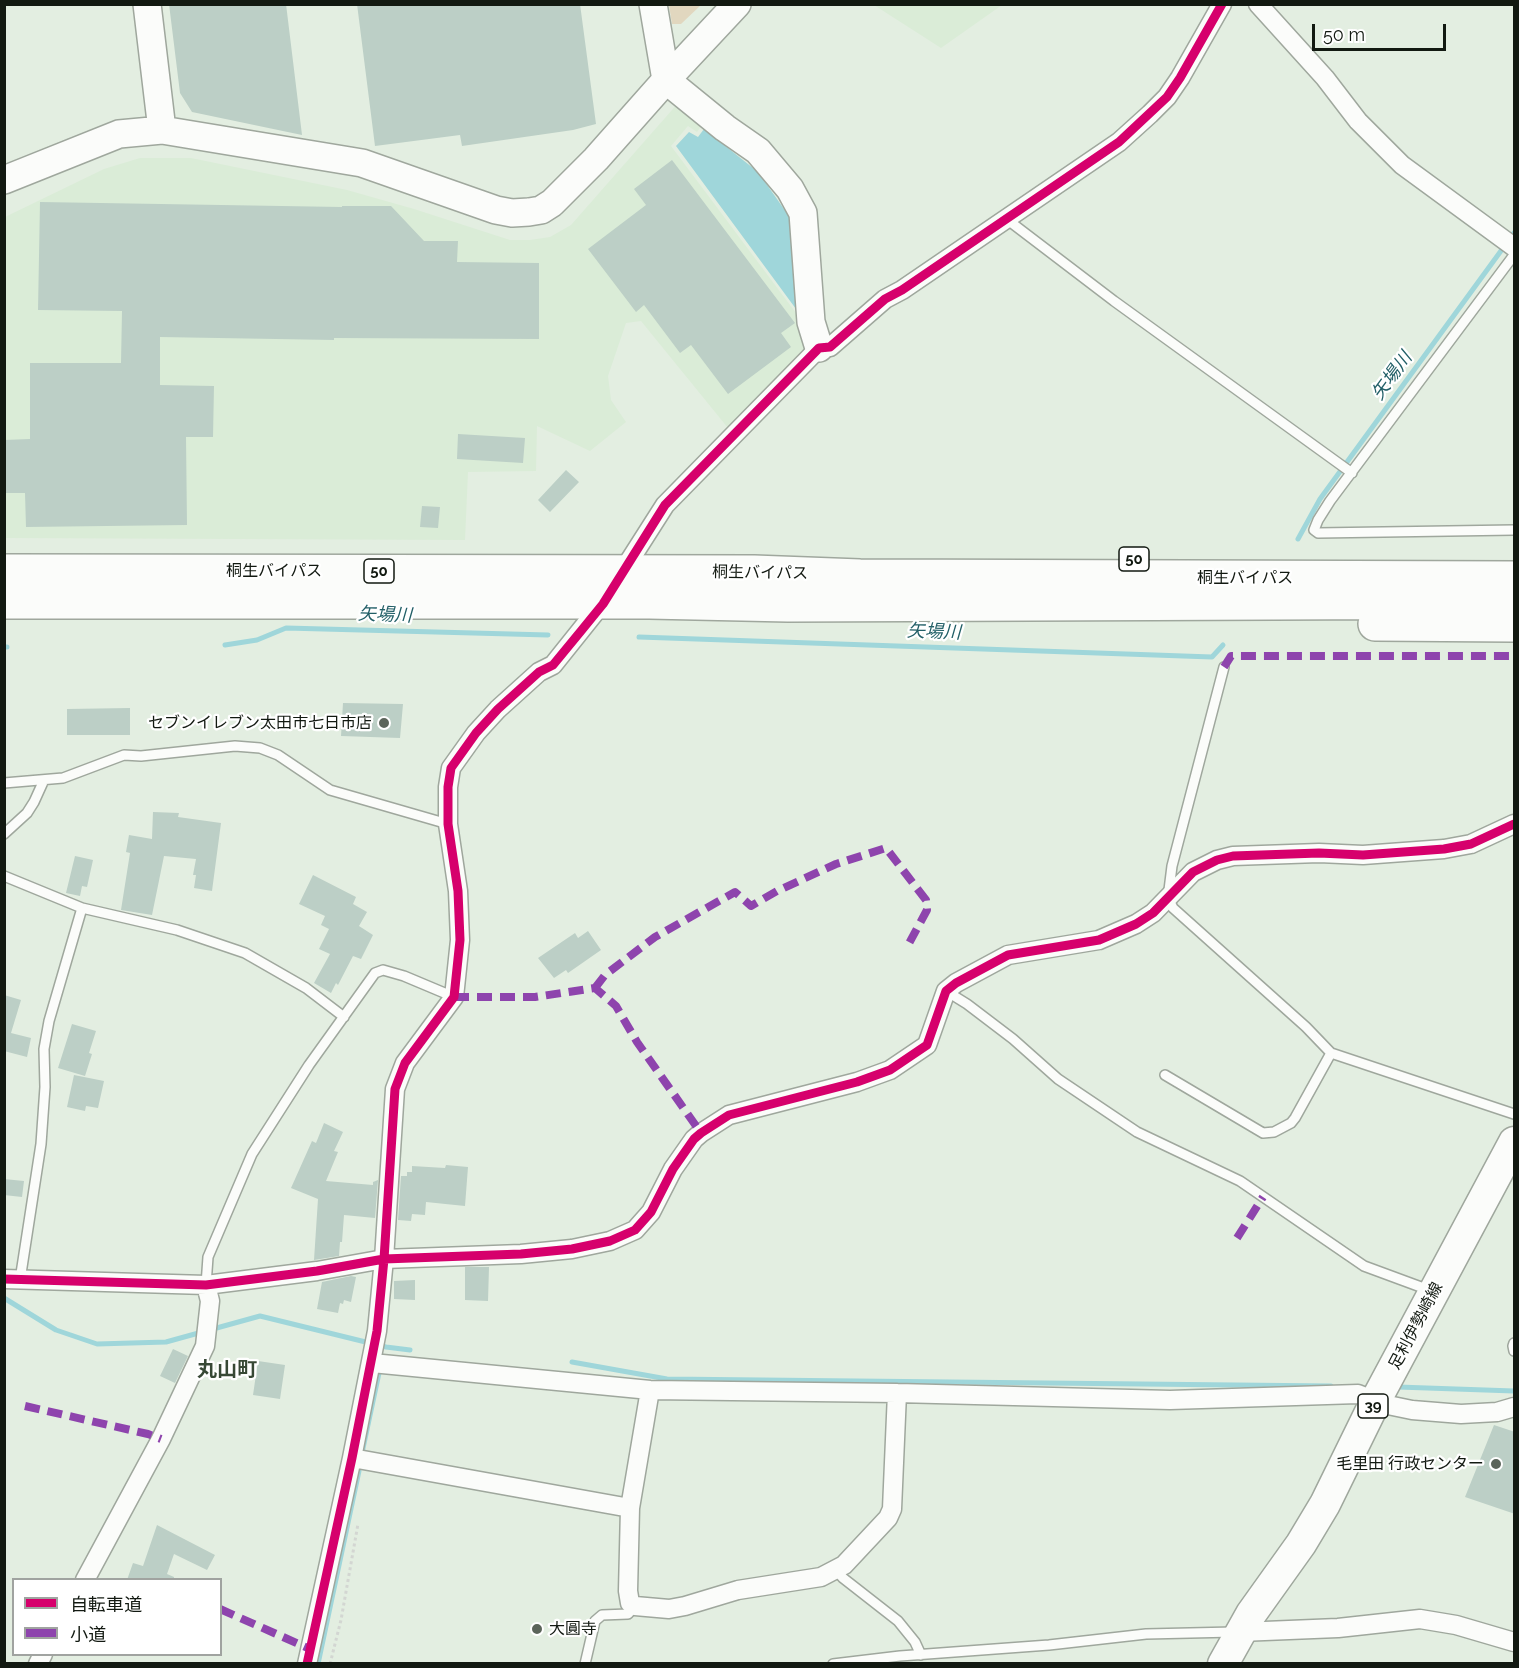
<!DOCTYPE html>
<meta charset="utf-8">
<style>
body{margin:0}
#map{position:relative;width:1519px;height:1668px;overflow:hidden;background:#e3eee1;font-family:Raleway,"Noto Sans JP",sans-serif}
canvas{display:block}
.frame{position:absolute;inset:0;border:6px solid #121911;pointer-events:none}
.legend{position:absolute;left:12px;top:1578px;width:210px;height:78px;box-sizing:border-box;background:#fff;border:2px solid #a0a3a0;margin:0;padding:8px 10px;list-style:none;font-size:18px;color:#121911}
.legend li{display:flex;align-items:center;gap:12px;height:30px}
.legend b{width:30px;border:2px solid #a0a3a0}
.scale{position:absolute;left:1312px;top:24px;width:134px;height:27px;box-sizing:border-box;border:3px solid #121911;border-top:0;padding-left:8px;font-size:18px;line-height:21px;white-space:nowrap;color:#121911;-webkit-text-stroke:4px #fff;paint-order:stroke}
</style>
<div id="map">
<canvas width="1519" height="1668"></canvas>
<div class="frame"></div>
<ul class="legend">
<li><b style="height:8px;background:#d6006c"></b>自転車道</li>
<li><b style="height:8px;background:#8e44ad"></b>小道</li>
</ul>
<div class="scale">50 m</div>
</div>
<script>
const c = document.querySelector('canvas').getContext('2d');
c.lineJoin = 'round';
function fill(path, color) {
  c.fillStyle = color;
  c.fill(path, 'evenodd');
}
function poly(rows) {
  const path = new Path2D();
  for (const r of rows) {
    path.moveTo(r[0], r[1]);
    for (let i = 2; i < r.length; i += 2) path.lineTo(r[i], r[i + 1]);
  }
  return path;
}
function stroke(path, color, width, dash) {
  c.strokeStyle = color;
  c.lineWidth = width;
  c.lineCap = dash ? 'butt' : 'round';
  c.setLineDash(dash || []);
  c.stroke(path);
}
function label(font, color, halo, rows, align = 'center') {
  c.font = font + ' Raleway,"Noto Sans JP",sans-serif';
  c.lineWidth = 4.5;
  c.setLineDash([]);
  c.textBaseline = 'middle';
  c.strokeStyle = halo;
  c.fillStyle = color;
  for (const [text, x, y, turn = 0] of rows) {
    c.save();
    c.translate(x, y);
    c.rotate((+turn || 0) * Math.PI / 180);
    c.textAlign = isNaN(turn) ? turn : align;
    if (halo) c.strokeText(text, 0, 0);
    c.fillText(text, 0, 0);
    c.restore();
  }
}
fill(poly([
 [874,5,1002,5,941,48],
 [679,102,704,122,697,132,688,126,671,146,799,317,807,346,728,428,641,321,626,323,608,376,611,400,626,422,590,451,537,426,536,471,468,472,465,540,5,538,5,217,104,169,140,158,191,158,347,190,414,209,510,240,530,240,550,237,571,225]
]), '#daecd7');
fill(poly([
 [669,5,669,4,701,5,681,24,672,24]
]), '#e1d7bf');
fill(poly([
 [704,129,758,172,791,219,799,310,796,309,676,146,689,132,698,137]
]), '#9fd6da');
stroke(poly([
 [1298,539,1320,499,1514,233],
 [639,637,1212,657,1223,645],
 [225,645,257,640,286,628,548,635],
 [4,647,7,647],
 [4,1298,56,1330,97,1344,166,1342,260,1316,386,1347,410,1350],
 [572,1362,667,1379,1331,1386],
 [1398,1387,1514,1391],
 [362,1453,379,1373],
 [318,1664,359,1471]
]), '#9fd6da', 5);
fill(poly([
 [169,4,286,4,302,135,192,112,180,93],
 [357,4,580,4,596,124,573,130,462,146,460,135,375,146],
 [672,160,795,323,781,333,791,347,728,394,691,345,680,353,644,305,636,312,588,249,646,205,634,189],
 [40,202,342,207,342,206,391,206,424,241,458,241,457,262,539,263,539,339,334,338,334,340,160,337,160,385,214,386,213,437,186,437,187,525,26,527,25,493,4,493,4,440,30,439,30,363,121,363,122,311,38,310],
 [458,434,525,438,523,463,457,459],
 [566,470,579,482,550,512,538,500],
 [422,506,440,507,438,528,420,527],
 [343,703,403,704,400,738,341,736],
 [130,708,130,735,67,735,67,709],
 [153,812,179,813,178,817,221,823,212,891,194,888,196,875,193,875,196,859,164,856,152,915,121,910,130,853,126,852,129,835,152,839],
 [75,856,93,860,87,887,82,886,80,896,66,893],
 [313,875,356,897,353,904,367,912,359,926,373,935,361,959,353,956,338,985,336,983,331,993,314,983,330,954,319,949,329,929,321,925,325,916,299,904],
 [588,931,601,950,568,973,566,970,554,978,538,958,575,933,578,938],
 [4,995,21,1000,11,1033,31,1038,27,1057,4,1051],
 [72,1024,96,1031,89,1053,92,1054,85,1076,58,1068],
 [74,1075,104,1081,98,1108,86,1106,85,1111,67,1107],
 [324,1123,343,1132,334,1151,338,1152,326,1181,373,1185,373,1182,378,1180,375,1218,344,1215,342,1242,340,1242,339,1256,314,1260,318,1199,291,1188,312,1141,316,1143],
 [446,1165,468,1167,465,1206,426,1202,425,1215,412,1214,411,1221,398,1220,401,1176,407,1176,407,1172,412,1172,412,1166,445,1168],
 [4,1179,24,1181,22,1197,4,1195],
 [465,1267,489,1267,488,1301,465,1300],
 [351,1276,356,1277,351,1302,344,1300,343,1304,340,1303,338,1313,317,1309,322,1282],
 [415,1280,415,1300,394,1299,394,1281],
 [173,1349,188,1356,175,1383,160,1376],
 [258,1361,285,1365,280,1399,253,1395],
 [1494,1425,1515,1432,1515,1514,1465,1497],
 [157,1525,215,1555,207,1570,174,1554,167,1574,174,1577,174,1580,127,1580,133,1563,143,1566]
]), '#bccfc6');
const lane = poly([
 [1007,217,1013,224,1114,301,1352,473],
 [1514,255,1330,501,1318,520,1314,530,1318,533,1514,530],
 [1224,667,1172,866,1168,898,1173,908,1306,1027,1331,1053,1514,1114],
 [4,783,63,778,124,755,141,756,235,746,260,748,278,755,330,790,448,824],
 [4,834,27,813,34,802,44,780],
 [4,876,82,908,177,930,245,953,306,988,344,1017],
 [946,991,967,1004,1013,1039,1058,1079,1137,1132,1240,1181,1364,1266,1429,1290],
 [1165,1075,1263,1133,1274,1132,1291,1123,1295,1118,1331,1053],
 [20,1280,41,1144,45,1087,44,1049,49,1021,82,908],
 [206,1285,208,1257,252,1154,309,1065,375,973,383,970,404,976,454,997],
 [1514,1343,1513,1346,1514,1351],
 [836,1570,843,1578,898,1621,915,1642,921,1655],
 [585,1664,595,1621,602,1615,628,1614,635,1606],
 [833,1664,900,1656,1049,1645,1146,1634,1234,1632]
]);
const street = poly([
 [1258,4,1325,78,1358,121,1402,165,1514,247],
 [621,574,665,505,819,348,830,347,885,299,902,290,1119,142,1150,114,1167,97,1180,78,1222,4],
 [4,1279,206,1285,317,1271,384,1259,521,1254,572,1249,610,1241,635,1230,651,1212,673,1169,694,1139,701,1133,729,1115,857,1082,890,1070,927,1045,946,991,956,983,1008,955,1099,940,1136,924,1153,913,1193,872,1217,860,1233,856,1319,853,1363,855,1444,849,1471,844,1514,824],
 [372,1363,650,1390,897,1393,1170,1400,1358,1394,1383,1404,1412,1410,1461,1414,1497,1412,1514,1407],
 [650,1390,630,1508,628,1591,630,1603,635,1606,669,1609,685,1606,738,1590,821,1577,844,1565,888,1518,892,1509,897,1393],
 [352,1458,630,1508],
 [85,1580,161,1439,205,1346,210,1301,206,1285],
 [1240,1632,1338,1628,1420,1619,1456,1625,1514,1642],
 [38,1664,43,1654],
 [307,1664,352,1458,377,1331,384,1259,395,1089,405,1063,454,997,460,940,458,891,448,824,448,787,451,768,476,733,498,709,539,672,553,665,605,600]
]);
const secondary = poly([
 [147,4,162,130],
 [653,4,666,80,725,128,758,151,790,189,803,213,811,322,819,348],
 [4,180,119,134,162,130,362,163,496,210,512,213,529,212,541,210,552,203,596,159,666,80,737,4]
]);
const primary = poly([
 [1223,1664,1251,1614,1301,1544,1325,1504,1376,1400,1514,1142]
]);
const highway = poly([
 [4,571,754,572,860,576,1514,578],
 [4,602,649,602,788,605,1514,602],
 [1375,624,1514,625]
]);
stroke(lane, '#9fa79d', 12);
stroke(street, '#9fa79d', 21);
stroke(secondary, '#9fa79d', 30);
stroke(primary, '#9fa79d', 33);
stroke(highway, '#9fa79d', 36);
stroke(poly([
 [330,1664,341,1620,358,1524]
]), '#d3d6d2', 3, [3, 3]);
stroke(lane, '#fbfcfa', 9);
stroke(street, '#fbfcfa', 18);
stroke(secondary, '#fbfcfa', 27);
stroke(primary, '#fbfcfa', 30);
stroke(highway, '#fbfcfa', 33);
stroke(poly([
 [1224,667,1231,656,1514,656],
 [595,988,605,975,655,937,735,892,751,906,777,891,836,864,886,848,926,900,927,910,907,947],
 [454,997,535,997,595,988,616,1006,637,1042,701,1133],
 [1237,1238,1263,1197],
 [25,1406,148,1434,161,1439],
 [220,1609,310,1649]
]), '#8e44ad', 8, [15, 8]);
stroke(poly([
 [4,1279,206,1285,317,1271,384,1259,521,1254,572,1249,610,1241,635,1230,651,1212,673,1169,694,1139,701,1133,729,1115,857,1082,890,1070,927,1045,946,991,956,983,1008,955,1099,940,1136,924,1153,913,1193,872,1217,860,1233,856,1319,853,1363,855,1444,849,1471,844,1514,824],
 [307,1664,352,1458,377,1331,384,1259,395,1089,405,1063,454,997,460,940,458,891,448,824,448,787,451,768,476,733,498,709,539,672,553,665,581,631,603,604,665,505,819,348,830,347,885,299,902,290,1119,142,1167,97,1180,78,1222,4]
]), '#d6006c', 9);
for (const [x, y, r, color] of [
 [384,723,6,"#5b645a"],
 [1496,1464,6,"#5b645a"],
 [537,1629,6,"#5b645a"]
]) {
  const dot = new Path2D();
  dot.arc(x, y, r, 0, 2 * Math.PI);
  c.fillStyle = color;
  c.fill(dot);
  stroke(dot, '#fff', 2);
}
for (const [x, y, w] of [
 [1134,559,30],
 [379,571,30],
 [1373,1406,30]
]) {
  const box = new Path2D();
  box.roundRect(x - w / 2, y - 12, w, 24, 4.5);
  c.fillStyle = '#fff';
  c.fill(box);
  stroke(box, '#121911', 1.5);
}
label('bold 15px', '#121911', null, [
 ["50",1134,559],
 ["50",379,571],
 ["39",1373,1406]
]);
label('16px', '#121911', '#fff', [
 ["桐生バイパス",274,571],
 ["桐生バイパス",760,573,1],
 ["桐生バイパス",1245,578],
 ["足利伊勢崎線",1416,1326,-62]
]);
label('16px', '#121911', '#fff', [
 ["セブンイレブン太田市七日市店",372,723],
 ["毛里田 行政センター",1484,1464],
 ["大圓寺",549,1629,"left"]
], 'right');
label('italic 18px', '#225f67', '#fff', [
 ["矢場川",1392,376,-54],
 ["矢場川",385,615,2],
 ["矢場川",934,632,2]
]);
label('bold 20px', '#374835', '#fff', [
 ["丸山町",227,1370]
]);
</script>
